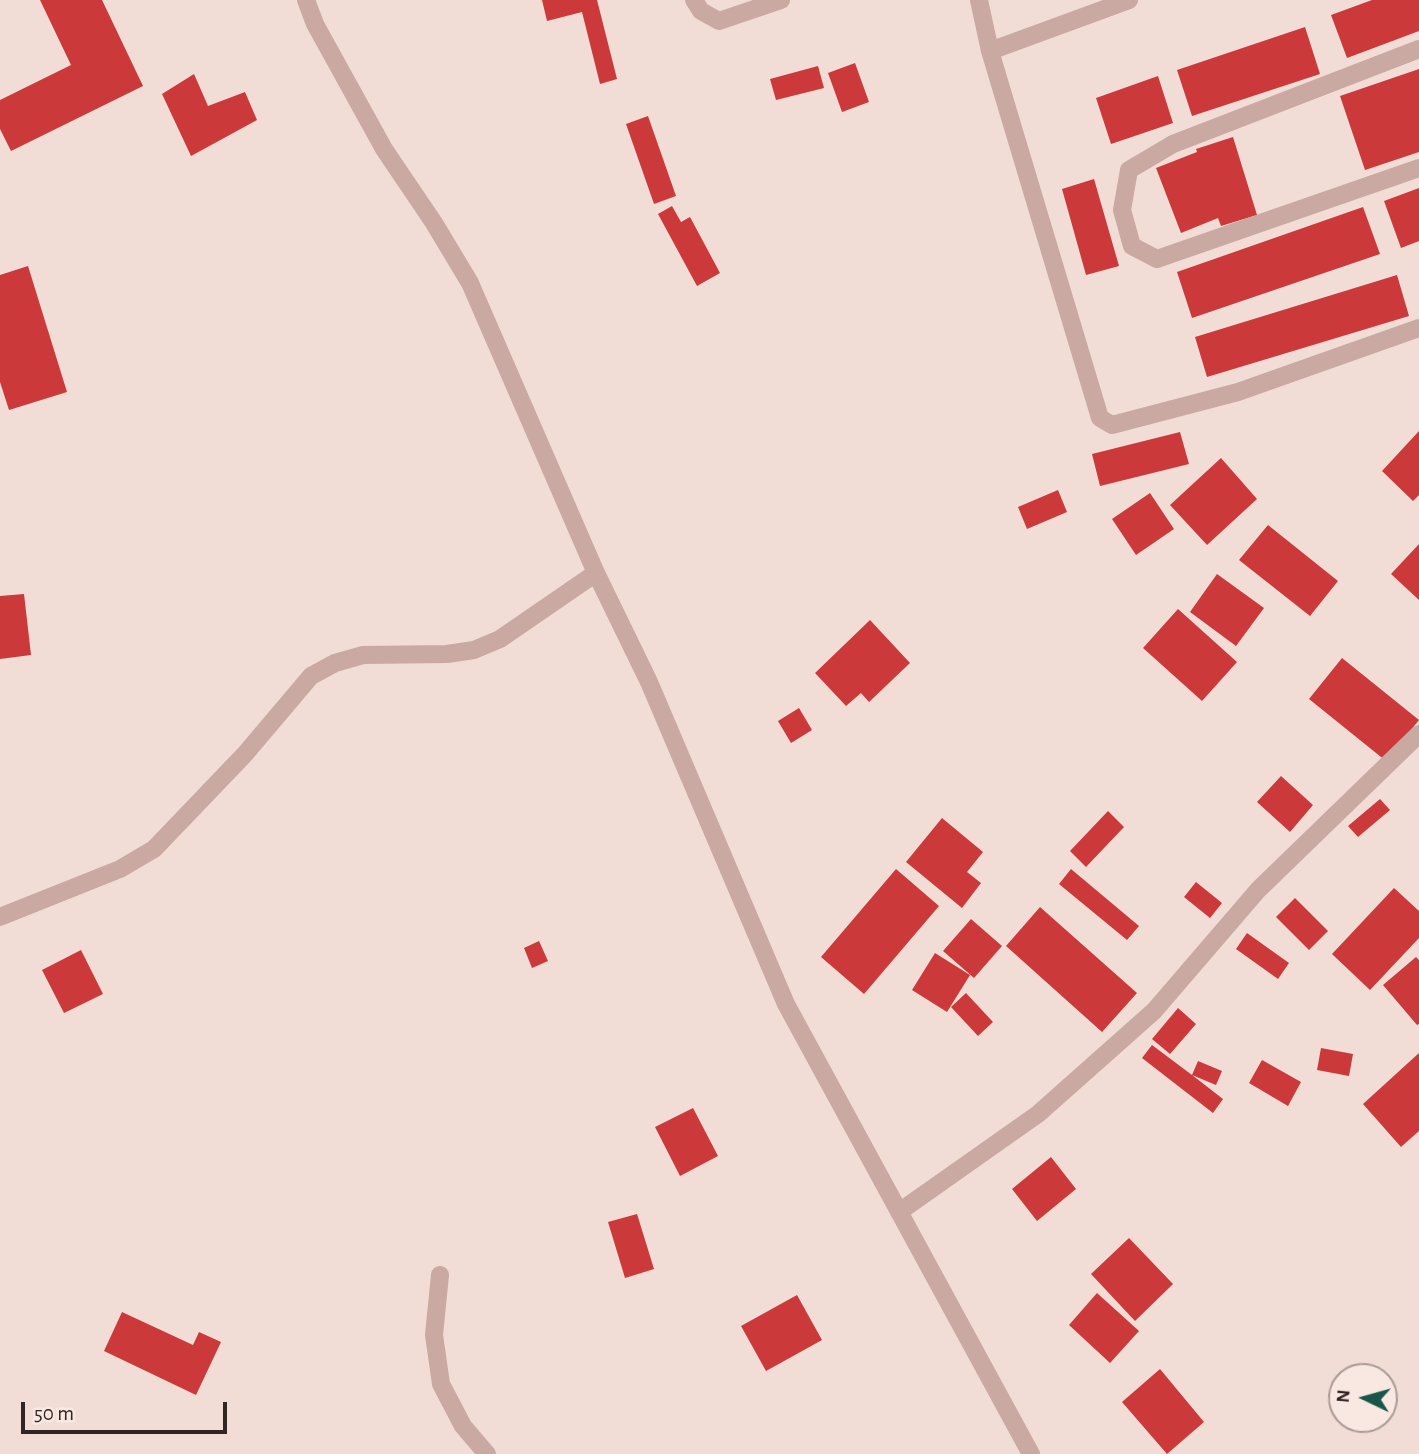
<!DOCTYPE html>
<style>
body{margin:0}
#map{position:relative;width:1419px;height:1454px;overflow:hidden;background:#f1ddd5;font-family:"Alegreya Sans",sans-serif}
canvas{display:block}
.north{position:absolute;left:1328px;top:1363px;width:70px;height:70px;box-sizing:border-box;background:#f9e8e1;border:2px solid #aa9a95;border-radius:50%;rotate:275deg;font-size:19px;font-weight:700;line-height:28px;text-align:center;color:#332524}
.north::after{content:'';display:block;margin:auto;width:24px;height:32px;background:#19564a;clip-path:polygon(50% 0,100% 100%,50% 72%,0 100%)}
.scale{position:absolute;left:21px;top:1402px;width:206px;height:32px;box-sizing:border-box;border:4px solid #332524;border-top:0;padding-left:9px;font-size:21px;line-height:24px;white-space:nowrap;color:#332524;-webkit-text-stroke:5px #f9e8e1;paint-order:stroke}
</style>
<div id="map">
<canvas width="1419" height="1454"></canvas>
<div class="north">N</div>
<div class="scale">50 m</div>
</div>
<script>
const c = document.querySelector('canvas').getContext('2d');
c.lineJoin = 'round';
function fill(path, color) {
  c.fillStyle = color;
  c.fill(path, 'evenodd');
}
function poly(rows) {
  const path = new Path2D();
  for (const r of rows) {
    path.moveTo(r[0], r[1]);
    for (let i = 2; i < r.length; i += 2) path.lineTo(r[i], r[i + 1]);
  }
  return path;
}
function stroke(path, color, width, dash) {
  c.strokeStyle = color;
  c.lineWidth = width;
  c.lineCap = dash ? 'butt' : 'round';
  c.setLineDash(dash || []);
  c.stroke(path);
}
fill(poly([
 [40,0,102,0,143,86,11,151,0,129,0,100,71,65],
 [542,0,597,0,617,79,600,84,582,12,547,21],
 [1372,0,1419,0,1419,31,1347,58,1331,15],
 [1305,27,1320,74,1192,116,1177,70],
 [855,63,869,102,842,112,828,73],
 [818,66,824,88,776,100,770,79],
 [1419,69,1419,152,1365,170,1340,96],
 [194,74,208,106,245,92,257,120,191,156,162,94],
 [1158,76,1173,123,1111,144,1096,98],
 [648,116,676,196,654,204,626,124],
 [1233,137,1257,215,1221,226,1218,218,1181,233,1156,168,1197,152,1196,149],
 [1094,179,1119,266,1086,275,1062,189],
 [1419,188,1419,241,1401,248,1384,201],
 [672,206,681,222,690,217,720,273,697,286,658,214],
 [1363,207,1380,254,1192,318,1177,272],
 [28,266,67,392,9,410,0,382,0,275],
 [1397,275,1409,316,1207,377,1195,337],
 [1419,431,1419,495,1413,501,1382,471],
 [1180,432,1189,464,1100,486,1092,454],
 [1221,458,1257,499,1207,545,1170,505],
 [1058,490,1067,512,1027,529,1018,507],
 [1150,493,1174,529,1136,555,1112,519],
 [1268,525,1338,581,1310,616,1239,560],
 [1419,544,1419,600,1391,574],
 [1217,574,1264,608,1236,646,1190,612],
 [24,594,31,655,0,659,0,596],
 [1178,609,1237,662,1202,701,1143,648],
 [870,620,910,663,869,702,861,693,846,706,815,673],
 [1342,658,1419,720,1386,761,1309,699],
 [799,708,812,730,791,743,778,721],
 [1281,776,1313,805,1290,832,1257,802],
 [1380,799,1390,810,1358,837,1348,826],
 [1108,811,1124,827,1086,867,1070,851],
 [942,818,983,852,967,872,981,883,962,908,906,862],
 [896,869,939,906,864,994,821,957],
 [1071,869,1139,926,1127,940,1059,884],
 [1196,882,1222,903,1210,918,1184,897],
 [1394,888,1419,911,1419,938,1370,990,1332,954],
 [1295,898,1328,931,1309,950,1276,917],
 [1040,907,1137,993,1102,1032,1006,946],
 [971,919,1002,946,974,978,943,951],
 [1247,933,1289,963,1278,979,1236,949],
 [539,941,548,961,532,968,524,948],
 [81,950,103,994,64,1013,42,970],
 [935,953,970,975,947,1012,912,990],
 [1416,957,1419,960,1419,1024,1417,1025,1383,985],
 [966,993,993,1022,978,1036,951,1007],
 [1178,1008,1196,1024,1170,1054,1152,1039],
 [1152,1045,1192,1075,1198,1061,1222,1071,1216,1085,1192,1075,1223,1099,1213,1113,1142,1058],
 [1321,1048,1353,1054,1349,1076,1317,1070],
 [1419,1053,1419,1131,1401,1147,1363,1104],
 [1262,1060,1301,1082,1288,1106,1249,1083],
 [693,1108,718,1156,680,1176,655,1127],
 [1051,1157,1076,1189,1037,1221,1012,1189],
 [637,1214,654,1269,625,1278,608,1222],
 [1129,1238,1173,1284,1135,1321,1091,1274],
 [1097,1293,1139,1331,1110,1363,1069,1325],
 [797,1295,822,1340,766,1371,741,1326],
 [122,1312,193,1345,199,1332,221,1342,196,1395,104,1351],
 [1160,1369,1204,1422,1167,1454,1122,1402]
]), '#cb393b');
stroke(poly([
 [306,0,315,24,384,149,434,223,470,283,596,573,649,682,786,1004,1031,1454],
 [694,0,701,11,719,21,781,0],
 [979,0,990,51,1100,418,1112,425,1238,392,1419,328],
 [1419,49,1173,144,1129,170,1122,210,1132,246,1157,259,1419,168],
 [990,51,1129,0],
 [0,917,120,869,154,849,245,754,311,676,335,663,363,655,447,654,474,650,500,639,596,573],
 [899,1212,1038,1114,1154,1011,1258,890,1419,734],
 [440,1275,434,1335,441,1384,463,1426,487,1454]
]), '#c9a9a1', 18);
</script>
